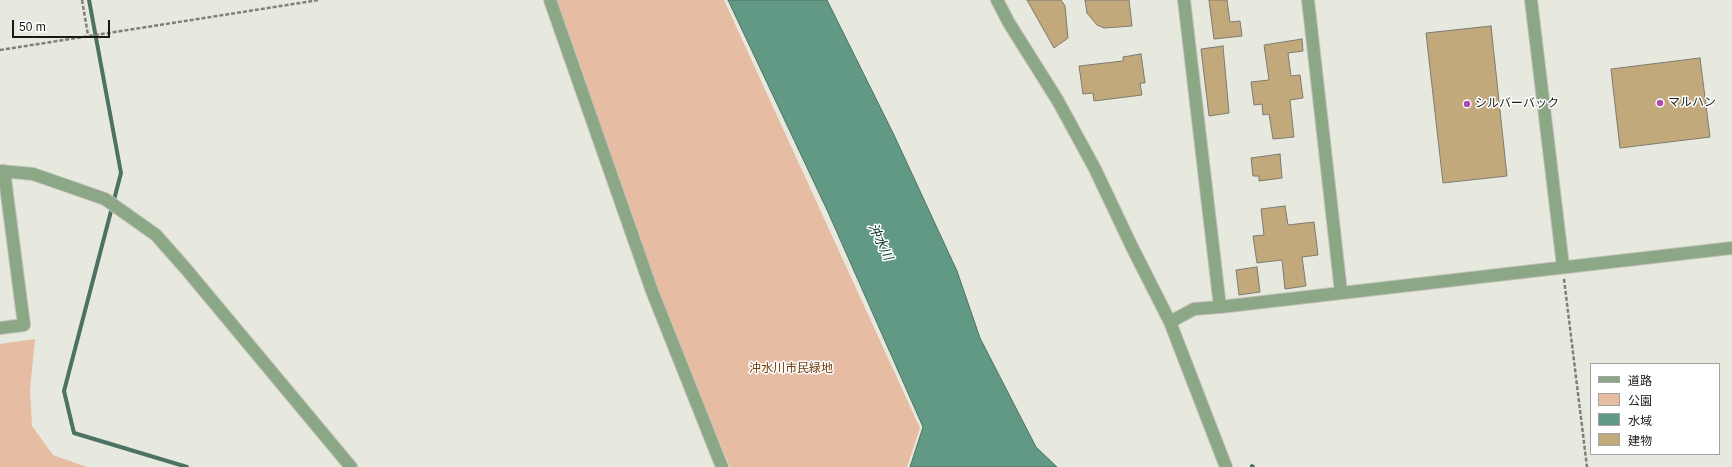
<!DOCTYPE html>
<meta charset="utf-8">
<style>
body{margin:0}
#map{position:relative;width:1732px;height:467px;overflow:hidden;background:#e7e8de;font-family:Helvetica,"Noto Sans JP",sans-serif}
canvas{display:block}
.legend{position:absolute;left:1590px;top:363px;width:130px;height:92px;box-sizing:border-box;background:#fff;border:1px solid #a3a3a1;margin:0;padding:5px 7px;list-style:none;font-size:12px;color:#181815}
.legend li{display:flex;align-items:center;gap:8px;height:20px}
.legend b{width:20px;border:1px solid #a3a3a1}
.scale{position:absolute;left:12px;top:20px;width:98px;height:18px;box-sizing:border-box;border:2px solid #181815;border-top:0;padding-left:5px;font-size:12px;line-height:14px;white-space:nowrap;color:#181815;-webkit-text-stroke:3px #fff;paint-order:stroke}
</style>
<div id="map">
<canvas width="1732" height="467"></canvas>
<ul class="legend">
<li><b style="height:5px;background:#8ca786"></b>道路</li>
<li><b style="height:11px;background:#e6bca2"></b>公園</li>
<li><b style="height:11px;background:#629984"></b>水域</li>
<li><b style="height:11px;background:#c1a97c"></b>建物</li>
</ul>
<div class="scale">50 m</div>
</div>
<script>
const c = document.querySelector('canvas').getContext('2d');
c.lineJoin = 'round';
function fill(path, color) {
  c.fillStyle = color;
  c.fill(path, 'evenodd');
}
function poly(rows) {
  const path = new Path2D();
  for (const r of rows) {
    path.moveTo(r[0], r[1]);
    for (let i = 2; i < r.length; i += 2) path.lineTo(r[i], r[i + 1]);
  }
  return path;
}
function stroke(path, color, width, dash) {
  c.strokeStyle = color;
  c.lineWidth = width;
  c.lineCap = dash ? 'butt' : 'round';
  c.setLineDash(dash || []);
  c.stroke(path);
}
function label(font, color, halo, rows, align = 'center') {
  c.font = font + ' Helvetica,"Noto Sans JP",sans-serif';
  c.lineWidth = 3;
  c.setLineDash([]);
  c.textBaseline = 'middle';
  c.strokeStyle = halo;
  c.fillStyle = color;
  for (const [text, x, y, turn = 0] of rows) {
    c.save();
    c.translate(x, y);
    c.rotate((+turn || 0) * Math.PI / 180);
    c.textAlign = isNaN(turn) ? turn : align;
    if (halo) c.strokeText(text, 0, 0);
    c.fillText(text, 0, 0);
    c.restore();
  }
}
fill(poly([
 [554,0,724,0,920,428,907,467,730,467,665,311],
 [35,339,30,390,32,426,53,455,87,467,0,467,0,344]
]), '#e6bca2');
const water = poly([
 [728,0,827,0,894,135,957,271,980,338,1036,447,1057,467,910,467,923,427,828,212,728,0]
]);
fill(water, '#629984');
stroke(water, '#4c7263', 1);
stroke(poly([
 [89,0,121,173,64,391,74,433,187,467],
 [1252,466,1253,467]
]), '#4c7263', 4);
const building = poly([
 [1027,0,1061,0,1065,6,1068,38,1054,48,1027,0],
 [1085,0,1129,0,1132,26,1104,28,1097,25,1087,13,1085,0],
 [1209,0,1227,0,1230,22,1240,21,1242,36,1214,39,1209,0],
 [1491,26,1507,176,1443,183,1426,33,1491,26],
 [1302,39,1303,51,1288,53,1291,76,1300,75,1303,98,1290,100,1294,137,1273,139,1269,114,1263,115,1262,104,1254,105,1251,82,1269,80,1264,45,1302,39],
 [1223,46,1229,113,1209,116,1201,49,1223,46],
 [1141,54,1145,83,1140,83,1142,95,1094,101,1093,93,1083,94,1079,66,1123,61,1123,57,1141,54],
 [1700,58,1710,137,1620,148,1611,69,1700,58],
 [1280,154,1282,178,1259,181,1259,176,1253,176,1251,158,1280,154],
 [1285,206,1288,225,1314,222,1318,255,1302,257,1306,286,1285,289,1282,260,1257,263,1253,236,1264,235,1261,209,1285,206],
 [1257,267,1260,292,1239,295,1236,270,1257,267]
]);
fill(building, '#c1a97c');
stroke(building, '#7e7a72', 1);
const minor = poly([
 [550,0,652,291,722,467],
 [997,0,1009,23,1058,101,1095,169,1132,247,1170,322,1226,467],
 [1308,0,1341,292],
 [1531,0,1563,266],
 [0,171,33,174,105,199,156,235,186,269,351,467],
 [1220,307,1732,248],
 [1170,322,1194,309,1220,307,1184,0],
 [0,328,24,325,4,171]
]);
stroke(minor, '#c2c3ba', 14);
stroke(poly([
 [82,0,88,35],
 [0,50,319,0],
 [1564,279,1587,467]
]), '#7f7f79', 2.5, [4, 2]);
stroke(minor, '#8ca786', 12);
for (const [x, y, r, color] of [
 [1660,103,4,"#b24aae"],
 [1467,104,4,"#b24aae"]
]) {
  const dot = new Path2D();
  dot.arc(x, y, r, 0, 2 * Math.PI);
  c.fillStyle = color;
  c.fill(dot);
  stroke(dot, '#fff', 1.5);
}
label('12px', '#181815', '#fff', [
 ["マルハン",1668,103],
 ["シルバーバック",1475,104]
], 'left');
label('12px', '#723a09', '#fff', [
 ["沖水川市民緑地",791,369]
]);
label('italic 13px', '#083b2c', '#fff', [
 ["沖水川",880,242,64]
]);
</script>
